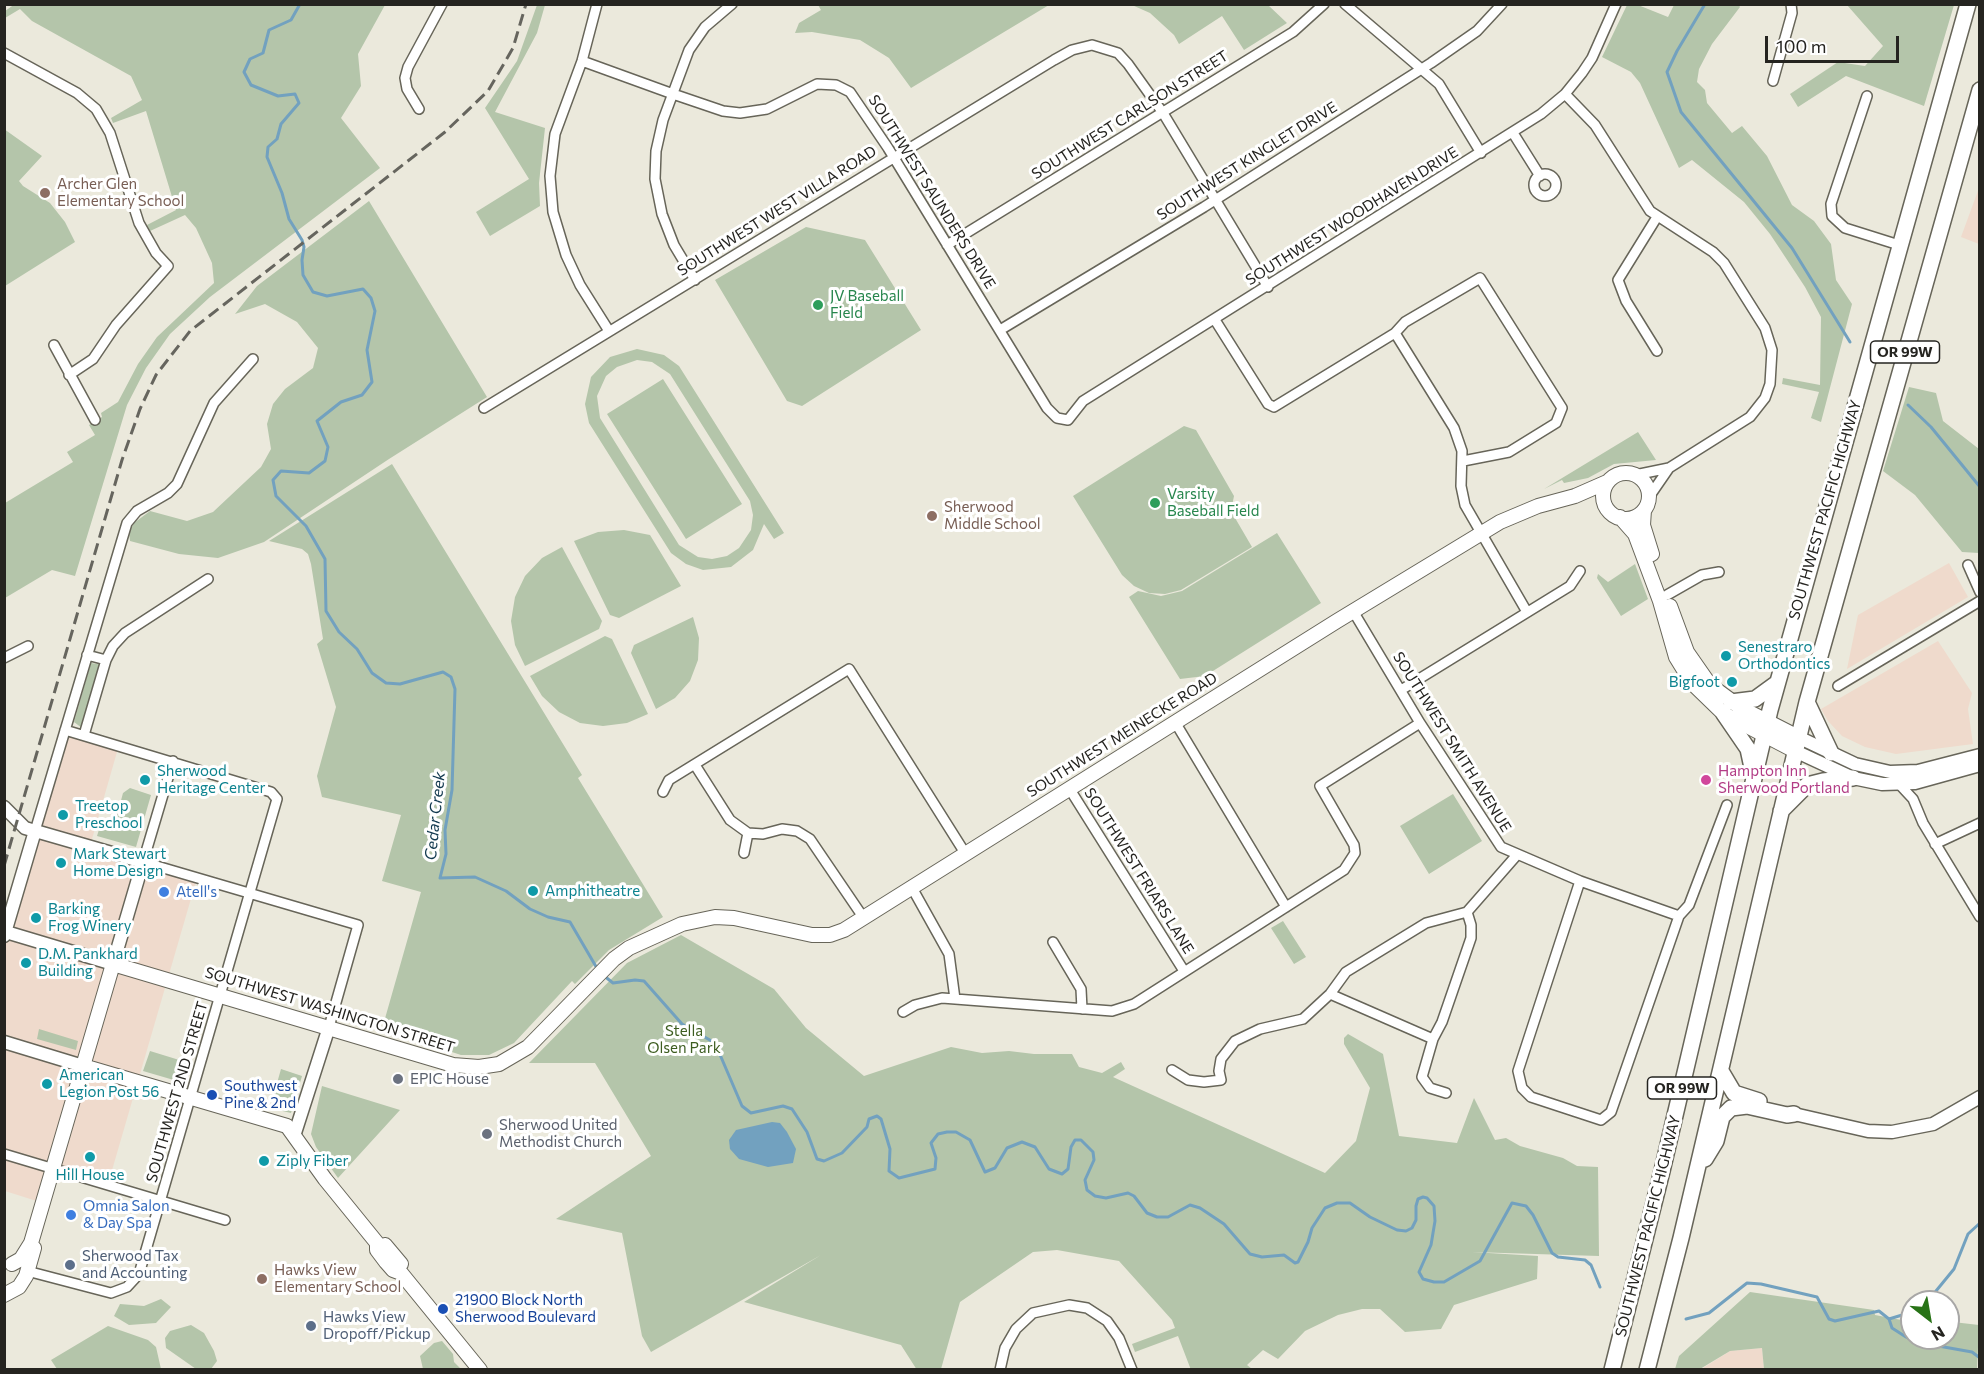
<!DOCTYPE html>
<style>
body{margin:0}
#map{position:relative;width:1984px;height:1374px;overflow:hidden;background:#ebe9dc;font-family:Commissioner,sans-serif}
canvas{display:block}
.frame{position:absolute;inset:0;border:6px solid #252420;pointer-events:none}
.north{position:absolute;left:1900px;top:1290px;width:60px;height:60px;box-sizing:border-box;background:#fff;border:2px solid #a8a7a6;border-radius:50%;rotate:149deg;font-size:16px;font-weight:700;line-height:24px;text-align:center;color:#252420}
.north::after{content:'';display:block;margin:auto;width:21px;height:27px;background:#287317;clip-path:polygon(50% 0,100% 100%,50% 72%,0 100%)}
.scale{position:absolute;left:1765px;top:36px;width:134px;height:27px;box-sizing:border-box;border:3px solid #252420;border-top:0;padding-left:8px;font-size:18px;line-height:21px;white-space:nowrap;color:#252420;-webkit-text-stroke:4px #fff;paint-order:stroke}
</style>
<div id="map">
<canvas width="1984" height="1374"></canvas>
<div class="frame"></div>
<div class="north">N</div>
<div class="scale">100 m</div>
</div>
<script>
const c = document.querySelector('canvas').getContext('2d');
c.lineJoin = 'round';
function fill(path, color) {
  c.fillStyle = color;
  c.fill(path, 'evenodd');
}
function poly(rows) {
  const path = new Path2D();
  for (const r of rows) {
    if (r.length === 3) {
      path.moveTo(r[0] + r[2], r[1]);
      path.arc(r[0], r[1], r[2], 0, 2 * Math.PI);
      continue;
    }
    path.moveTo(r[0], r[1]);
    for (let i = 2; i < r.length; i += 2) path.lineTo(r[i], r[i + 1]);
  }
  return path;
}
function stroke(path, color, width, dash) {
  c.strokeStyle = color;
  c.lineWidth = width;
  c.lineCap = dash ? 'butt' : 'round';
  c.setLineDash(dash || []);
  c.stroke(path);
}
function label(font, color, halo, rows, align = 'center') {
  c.font = font + ' Commissioner,sans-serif';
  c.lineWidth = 6;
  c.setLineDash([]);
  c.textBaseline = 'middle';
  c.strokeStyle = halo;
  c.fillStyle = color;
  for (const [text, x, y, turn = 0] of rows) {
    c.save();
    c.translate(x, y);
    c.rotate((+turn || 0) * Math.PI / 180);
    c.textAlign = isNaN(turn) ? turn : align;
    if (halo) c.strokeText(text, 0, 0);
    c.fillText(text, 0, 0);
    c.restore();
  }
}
fill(poly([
 [1979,188,1979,244,1961,237],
 [1949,563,1968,597,1847,669,1858,615],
 [1938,641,1972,693,1968,709,1973,744,1896,754,1865,747,1842,736,1828,721,1821,709],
 [67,724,119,745,90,846,197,878,108,1184,53,1168,43,1203,5,1191,5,917],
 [1762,1348,1764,1369,1700,1370,1730,1351]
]), '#efdacc');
fill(poly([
 [15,4,385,5,358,54,361,86,341,118,380,168,210,297,170,334,146,368,127,405,75,576,52,570,5,598,5,503,73,462,67,452,95,435,89,425,102,417,101,413,118,402,138,364,157,337,214,283,212,263,196,228,185,215,150,231,147,225,176,210,146,111,113,123,111,118,142,100,131,76,32,21,20,9,5,18,5,11],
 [537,5,545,5,537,33,495,112,545,128,539,183,540,206,490,236,476,212,529,179,485,108,517,61],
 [818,5,1049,5,911,88,889,58,860,40,812,32,795,33,799,23,821,10],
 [1132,5,1268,5,1287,23,1244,50,1222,16,1179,44,1174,35,1150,13],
 [1627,5,1638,5,1668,17,1674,5,1738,4,1740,7,1712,44,1699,69,1697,82,1705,90,1707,103,1732,133,1742,126,1767,156,1792,205,1814,221,1831,244,1836,280,1852,304,1821,422,1811,418,1819,392,1782,384,1783,378,1820,385,1821,317,1805,287,1770,234,1744,202,1692,160,1679,168,1640,83,1631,72,1602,57],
 [1847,5,1954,5,1924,106,1846,76,1798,107,1790,94,1838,62,1865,66,1883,46],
 [4,129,42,156,19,181,23,186,50,203,65,222,75,242,5,286],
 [369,201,487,397,389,459,264,542,218,558,179,554,130,541,129,533,134,523,150,511,187,521,213,512,261,467,271,449,267,424,273,404,285,389,313,368,318,348,297,322,265,304,235,314,257,286],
 [806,227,865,240,921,330,802,406,787,401,715,280],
 [637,349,664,355,679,366,784,533,774,539,764,524,753,550,731,567,703,570,686,564,671,553,589,423,585,404,591,377,610,357],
 [637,360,652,362,670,374,750,501,753,515,751,530,739,548,727,556,712,559,698,557,679,545,600,418,597,396,606,376,617,367],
 [663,379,742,504,686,539,607,414],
 [1909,387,1936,393,1943,421,1979,449,1979,553,1962,552,1915,495,1883,471],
 [1184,426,1196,430,1234,496,1231,511,1252,547,1181,590,1165,594,1149,593,1134,586,1122,575,1073,496],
 [1638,432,1656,460,1614,464,1588,478,1564,483,1562,480,1544,489],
 [392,464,582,775,578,778,663,917,609,950,575,984,572,981,514,1043,489,1055,461,1055,382,1029,421,892,382,881,401,815,322,797,317,776,336,707,317,644,323,639,311,564,308,554,302,549,269,541],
 [624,530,650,535,681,586,619,618,610,615,574,541,598,532],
 [1277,533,1321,603,1205,676,1180,679,1129,597,1138,591,1161,596,1182,591],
 [562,547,602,621,599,629,525,666,515,645,511,621,515,597,525,576,542,558],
 [1635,564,1648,599,1621,616,1597,578,1598,574,1608,582],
 [693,617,699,638,698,660,690,681,675,698,656,709,631,653,634,645],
 [605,636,612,639,648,714,627,723,603,726,580,723,559,712,542,696,530,676],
 [91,663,103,665,82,728,74,722],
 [130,788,151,795,136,847,97,836,102,820,115,823,123,793],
 [1453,794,1482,841,1429,874,1400,826],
 [1283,921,1306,957,1294,964,1271,928],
 [681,935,774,989,806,1028,864,1076,951,1047,982,1053,1009,1051,1034,1054,1072,1054,1079,1067,1102,1073,1121,1062,1125,1069,1113,1077,1325,1173,1356,1141,1370,1088,1344,1044,1344,1038,1348,1034,1383,1054,1399,1136,1457,1143,1474,1098,1495,1140,1506,1138,1520,1146,1563,1158,1577,1166,1598,1167,1599,1256,1472,1252,1538,1256,1537,1279,1454,1305,1441,1329,1405,1332,1380,1309,1362,1309,1338,1315,1305,1331,1278,1359,1263,1350,1247,1365,1252,1369,1191,1370,1178,1336,1135,1352,1132,1344,1175,1328,1172,1320,1119,1261,1057,1250,1033,1252,960,1302,941,1369,917,1370,901,1345,744,1302,821,1255,651,1352,642,1336,622,1233,556,1219,651,1156,595,1063,529,1063,627,963],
 [39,1029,78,1041,76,1050,37,1039],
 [150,1051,189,1063,184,1083,143,1071],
 [281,1069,302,1076,291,1113,270,1108],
 [322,1086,400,1110,338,1178,316,1147,311,1134],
 [1750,1292,1874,1310,1875,1315,1912,1322,1912,1338,1948,1338,1948,1328,1958,1330,1953,1322,1979,1325,1977,1369,1764,1369,1762,1348,1730,1351,1700,1369,1675,1369,1679,1356],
 [161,1299,171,1307,156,1323,129,1325,114,1316,120,1304,144,1306],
 [191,1325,204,1333,214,1351,217,1361,211,1369,196,1369,166,1348,165,1338,170,1331],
 [108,1326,148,1340,156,1347,161,1369,57,1369,51,1360],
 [442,1341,453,1354,454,1362,461,1369,423,1369,420,1356,434,1343]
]), '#b4c5aa');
fill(poly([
 [772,1122,780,1123,787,1132,796,1149,793,1163,768,1167,739,1159,730,1149,729,1140,736,1130]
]), '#72a1bf');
stroke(poly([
 [300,4,291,20,269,30,263,53,250,59,244,72,251,85,278,96,295,94,299,103,281,124,277,139,268,147,267,157,282,193,289,219,302,240,304,247,302,260,303,275,313,292,327,296,363,289,371,298,375,311,367,350,372,382,362,395,341,402,317,421,328,447,325,461,309,473,281,471,273,480,276,496,306,526,325,559,326,611,339,632,357,649,372,673,386,683,400,684,443,672,451,677,455,689,452,790,445,830,446,854,440,878,475,877,506,891,530,909,548,917,570,922,598,970],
 [1705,4,1677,51,1667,72,1681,112,1792,248,1850,342],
 [1908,405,1931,427,1980,487],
 [603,975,613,983,635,980,644,981,682,1024,715,1043,742,1106,751,1113,783,1106,792,1109,807,1132,817,1159,824,1161,842,1153,867,1127,869,1119,877,1116,881,1119,890,1149,889,1171,899,1178,935,1169,936,1158,931,1143,938,1134,947,1132,956,1132,970,1140,985,1172,995,1168,1007,1148,1022,1142,1035,1147,1049,1169,1062,1174,1068,1169,1071,1147,1075,1140,1081,1140,1093,1152,1094,1160,1085,1180,1087,1190,1095,1196,1106,1198,1128,1193,1134,1196,1147,1213,1157,1217,1168,1217,1190,1205,1200,1208,1224,1224,1250,1254,1262,1257,1284,1255,1295,1263,1298,1262,1308,1242,1312,1228,1325,1208,1337,1203,1350,1203,1370,1217,1397,1230,1406,1231,1412,1228,1416,1220,1416,1206,1418,1199,1423,1197,1427,1198,1434,1206,1435,1221,1431,1245,1419,1272,1423,1279,1434,1282,1444,1282,1480,1261,1512,1203,1526,1206,1533,1215,1552,1253,1558,1257,1585,1260,1591,1265,1600,1287],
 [1927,1302,1954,1269,1968,1234,1980,1223],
 [1686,1319,1709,1313,1747,1283,1761,1284,1817,1297,1829,1319,1835,1321,1879,1311,1889,1319,1892,1328,1906,1337,1916,1342,1972,1352,1980,1358],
 [1889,1319,1912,1312]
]), '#72a1bf', 3);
const minor = poly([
 [597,4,582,61,555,134,550,176,553,212,566,255,580,285,609,331],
 [1345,4,1439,84,1481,153],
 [4,53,77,93,96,109,110,133,139,223,156,253,168,266,116,325,93,359,69,375],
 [582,61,673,94,723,111,740,113,767,109,817,84,836,85,850,92,888,148,1047,408,1057,418,1068,420,1083,401,1541,114,1565,94,1582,73,1592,58,1616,4],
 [1773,81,1792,13,1791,4],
 [1565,94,1595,125,1650,211,1713,252,1724,263,1765,328,1772,350,1770,384,1765,398,1750,417,1669,468,1635,475],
 [1867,96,1831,204,1832,216,1845,228,1899,245],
 [419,109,407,89,405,78,408,67,442,4],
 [1513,133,1540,176],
 [1545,185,11],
 [947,245,1293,32,1324,4],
 [695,280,674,245,662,214,655,179,656,151,663,120,689,50,705,27,732,4],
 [1215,320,1268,404,1274,407,1395,333,1405,322,1480,278,1562,408,1556,423,1509,452,1463,461],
 [1000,330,1204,207,1431,63,1477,31,1502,4],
 [1395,333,1454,428,1462,451,1461,486,1465,505,1527,612],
 [54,345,95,420],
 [1657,351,1626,301,1618,280,1657,217],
 [484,408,1054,60,1072,50,1092,45,1118,53,1128,64,1163,113,1268,287],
 [1649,497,1669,468],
 [1968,565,1980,592],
 [1667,595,1702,575,1719,572],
 [1353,611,1420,723,1501,847,1580,881,1679,916],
 [87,655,106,660,113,646,125,633,208,579],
 [4,658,28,646],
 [1838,686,1980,601],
 [1401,690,1570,586,1580,571],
 [1175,722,1286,907],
 [84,735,106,660],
 [173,761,143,862,358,925,329,1027],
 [695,765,730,820,748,833,763,834,782,829,797,831,810,839,863,917],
 [1900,785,1913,799,1923,823,1980,917],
 [1069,788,1184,971],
 [663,792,669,780,849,669,965,853],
 [35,831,127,523,137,511,168,493,177,484,214,403,253,359],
 [1935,844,1980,823],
 [744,853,748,833],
 [1580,881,1518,1071,1522,1088,1531,1097,1601,1120,1611,1112,1679,916,1689,905,1727,805],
 [911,886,949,954,955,999],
 [1053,942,1081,989,1082,1009],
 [1330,994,1433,1039],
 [903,1012,915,1005,942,998,1112,1011,1134,1004,1344,870,1355,853,1354,845,1320,786,1420,723],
 [1172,1070,1188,1080,1204,1082,1221,1080,1219,1071,1221,1059,1235,1041,1260,1029,1303,1019,1330,994,1346,972,1426,923,1467,912,1516,856],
 [1446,1093,1430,1088,1422,1077,1433,1039,1442,1022,1471,938,1471,925,1467,912],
 [4,1154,225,1220],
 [27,1271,111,1293,127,1287,139,1274,277,799,271,792,65,730],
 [1000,1370,1005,1348,1016,1329,1033,1313,1069,1305,1087,1308,1107,1321,1119,1338,1132,1370]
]);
const tertiary = poly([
 [1798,737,1855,764,1890,772,1918,771,1980,755],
 [1795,751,1853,778,1882,784,1915,783,1980,765],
 [4,807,25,828,143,862,113,964,6,932],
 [4,936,35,831],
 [4,1042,83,1066],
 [1794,1114,1868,1131,1892,1132,1933,1124,1980,1097],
 [295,1133,329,1027]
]);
const secondary = poly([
 [1626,496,23],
 [1644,510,1643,525,1652,554],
 [1620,517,1635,534,1660,601,1676,657,1692,683,1724,714,1795,751],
 [1670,606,1687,652,1710,685,1741,708,1798,737],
 [83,1066,287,1126,325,1179,377,1243,377,1250,386,1262,393,1270,401,1273,480,1370],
 [385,1245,401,1264],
 [12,1264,21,1259,31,1243,113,964,453,1065,479,1067,499,1064,528,1047,614,959,629,948,682,924,715,917,734,918,812,935,830,935,844,930,1337,621,1500,522,1538,506,1575,496,1607,482],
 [4,1295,19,1287,26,1276,34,1248]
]);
const trunk = poly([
 [1731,702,1755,699,1777,683],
 [1807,702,1831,753],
 [1724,714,1748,749,1753,772],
 [1781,811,1807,785,1823,781,1853,778],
 [1721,1071,1734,1093,1759,1101],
 [1705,1159,1716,1141,1722,1117,1731,1108,1747,1106,1787,1115,1794,1114],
 [1612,1370,1662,1171,1770,710,1968,4],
 [1647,1370,1681,1238,1807,702,1980,90]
]);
stroke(minor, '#676559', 12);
stroke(tertiary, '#676559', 15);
stroke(secondary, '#676559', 16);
stroke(trunk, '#676559', 18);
stroke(minor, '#fff', 9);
stroke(tertiary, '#fff', 12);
stroke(secondary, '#fff', 14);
stroke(trunk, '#fff', 15);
stroke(poly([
 [4,866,122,460,140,409,156,375,190,331,445,132,488,91,513,48,526,4]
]), '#66655e', 3, [12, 6]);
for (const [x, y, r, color] of [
 [45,193,6,"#8d6e63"],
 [818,305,6,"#2e9e5b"],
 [1155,503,6,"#2e9e5b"],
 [932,516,6,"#8d6e63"],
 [1726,656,6,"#0f9aa8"],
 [1732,682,6,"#0f9aa8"],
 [145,780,6,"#0f9aa8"],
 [1706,780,6,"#d1479c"],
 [63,815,6,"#0f9aa8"],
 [61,863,6,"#0f9aa8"],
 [533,891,6,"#0f9aa8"],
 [164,892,6,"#3f7fe0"],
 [36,918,6,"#0f9aa8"],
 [26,963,6,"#0f9aa8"],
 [398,1079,6,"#6b7280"],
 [47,1084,6,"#0f9aa8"],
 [212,1095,6,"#1a4fb4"],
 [487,1134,6,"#6b7280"],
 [90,1157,6,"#0f9aa8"],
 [264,1161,6,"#0f9aa8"],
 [71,1215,6,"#3f7fe0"],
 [70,1265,6,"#5c6f8a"],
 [262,1279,6,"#8d6e63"],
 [443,1309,6,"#1a4fb4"],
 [311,1326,6,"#5c6f8a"]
]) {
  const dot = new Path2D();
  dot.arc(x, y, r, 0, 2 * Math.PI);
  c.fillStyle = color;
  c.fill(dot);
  stroke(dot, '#fff', 2);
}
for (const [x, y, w] of [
 [1905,352,69],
 [1682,1088,69]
]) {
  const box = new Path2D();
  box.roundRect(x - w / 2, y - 11, w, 22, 4.5);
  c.fillStyle = '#fff';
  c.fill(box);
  stroke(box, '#252420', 1.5);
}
label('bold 14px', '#252420', null, [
 ["OR 99W",1905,352],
 ["OR 99W",1682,1088]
]);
label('15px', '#252420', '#fff', [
 ["SOUTHWEST CARLSON STREET",1130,115,-32],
 ["SOUTHWEST KINGLET DRIVE",1247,161,-32],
 ["SOUTHWEST SAUNDERS DRIVE",932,192,58],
 ["SOUTHWEST WEST VILLA ROAD",777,211,-32],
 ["SOUTHWEST WOODHAVEN DRIVE",1352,216,-32],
 ["SOUTHWEST PACIFIC HIGHWAY",1825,510,-74],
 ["SOUTHWEST MEINECKE ROAD",1122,735,-32],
 ["SOUTHWEST SMITH AVENUE",1452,742,58],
 ["SOUTHWEST FRIARS LANE",1139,871,58],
 ["SOUTHWEST WASHINGTON STREET",330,1010,17],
 ["SOUTHWEST 2ND STREET",177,1092,-74],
 ["SOUTHWEST PACIFIC HIGHWAY",1648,1226,-76]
]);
label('15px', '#785e54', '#fff', [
 ["Archer Glen",57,184],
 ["Elementary School",57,201],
 ["Sherwood",944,507],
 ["Middle School",944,524],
 ["Hawks View",274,1270],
 ["Elementary School",274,1287]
], 'left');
label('15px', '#27864d', '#fff', [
 ["JV Baseball",830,296],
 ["Field",830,313],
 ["Varsity",1167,494],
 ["Baseball Field",1167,511]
], 'left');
label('15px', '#0d838f', '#fff', [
 ["Senestraro",1738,647],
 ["Orthodontics",1738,664],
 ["Bigfoot",1720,682,"right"],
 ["Sherwood",157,771],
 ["Heritage Center",157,788],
 ["Treetop",75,806],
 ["Preschool",75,823],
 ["Mark Stewart",73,854],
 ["Home Design",73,871],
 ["Amphitheatre",545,891],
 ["Barking",48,909],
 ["Frog Winery",48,926],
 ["D.M. Pankhard",38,954],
 ["Building",38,971],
 ["American",59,1075],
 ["Legion Post 56",59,1092],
 ["Ziply Fiber",276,1161],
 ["Hill House",90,1175,"center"]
], 'left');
label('15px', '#b23c85', '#fff', [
 ["Hampton Inn",1718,771],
 ["Sherwood Portland",1718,788]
], 'left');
label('15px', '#366cbe', '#fff', [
 ["Atell's",176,892],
 ["Omnia Salon",83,1206],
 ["& Day Spa",83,1223]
], 'left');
label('15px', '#3d5d20', '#fff', [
 ["Stella",684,1031],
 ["Olsen Park",684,1048]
]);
label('15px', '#5b616d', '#fff', [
 ["EPIC House",410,1079],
 ["Sherwood United",499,1125],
 ["Methodist Church",499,1142]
], 'left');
label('15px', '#164399', '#fff', [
 ["Southwest",224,1086],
 ["Pine & 2nd",224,1103],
 ["21900 Block North",455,1300],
 ["Sherwood Boulevard",455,1317]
], 'left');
label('15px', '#4e5e75', '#fff', [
 ["Sherwood Tax",82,1256],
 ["and Accounting",82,1273],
 ["Hawks View",323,1317],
 ["Dropoff/Pickup",323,1334]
], 'left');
label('italic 16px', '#12394f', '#fff', [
 ["Cedar Creek",435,816,-84]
]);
</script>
